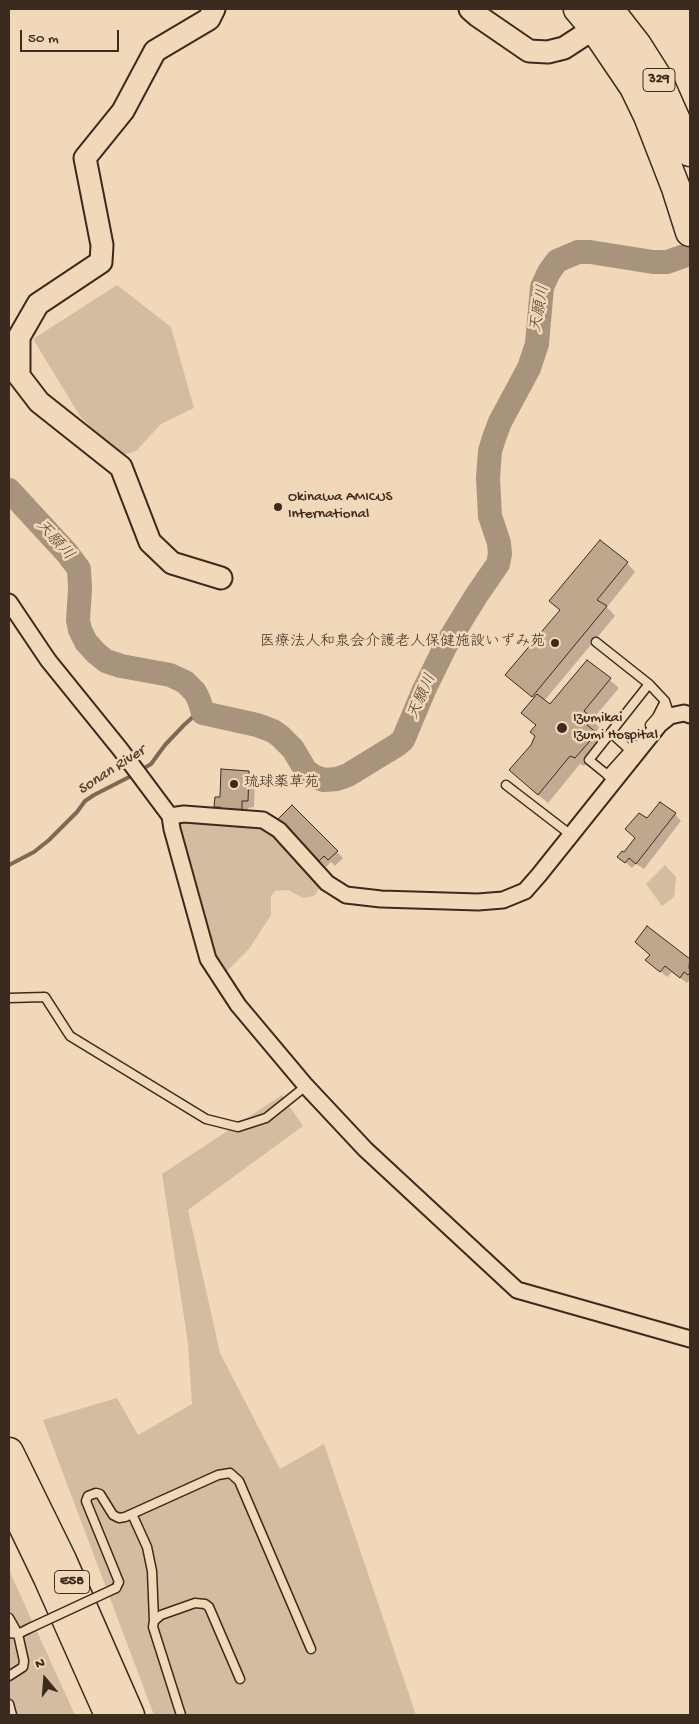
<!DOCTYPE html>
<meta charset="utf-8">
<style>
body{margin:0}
#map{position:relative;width:699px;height:1724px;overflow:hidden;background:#f1d8b9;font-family:"Gochi Hand",sans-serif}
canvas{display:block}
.frame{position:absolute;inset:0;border:10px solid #3b2a1e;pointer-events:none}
.north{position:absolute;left:20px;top:1654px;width:50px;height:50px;-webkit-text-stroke:4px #f1d8b9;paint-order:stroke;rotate:342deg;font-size:14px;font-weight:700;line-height:20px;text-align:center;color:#3b2a1e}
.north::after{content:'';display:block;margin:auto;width:18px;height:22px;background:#3b2a1e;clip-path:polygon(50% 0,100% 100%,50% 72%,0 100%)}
.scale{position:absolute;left:20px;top:30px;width:99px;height:22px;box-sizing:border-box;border:2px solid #3b2a1e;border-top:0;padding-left:6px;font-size:15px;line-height:18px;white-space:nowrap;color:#3b2a1e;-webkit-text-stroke:4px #f1d8b9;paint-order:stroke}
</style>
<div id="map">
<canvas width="699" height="1724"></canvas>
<div class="frame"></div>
<div class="north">N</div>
<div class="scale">50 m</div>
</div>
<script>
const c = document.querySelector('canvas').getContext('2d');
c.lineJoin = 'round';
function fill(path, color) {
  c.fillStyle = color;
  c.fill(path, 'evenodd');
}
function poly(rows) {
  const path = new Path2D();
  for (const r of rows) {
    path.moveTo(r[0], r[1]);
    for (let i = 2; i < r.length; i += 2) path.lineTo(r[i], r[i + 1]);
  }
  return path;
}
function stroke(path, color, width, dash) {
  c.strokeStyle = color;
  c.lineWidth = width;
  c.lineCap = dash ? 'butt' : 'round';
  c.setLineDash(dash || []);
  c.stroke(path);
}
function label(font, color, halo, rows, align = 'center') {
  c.font = font + ' "Gochi Hand","Klee One",sans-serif';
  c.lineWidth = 5;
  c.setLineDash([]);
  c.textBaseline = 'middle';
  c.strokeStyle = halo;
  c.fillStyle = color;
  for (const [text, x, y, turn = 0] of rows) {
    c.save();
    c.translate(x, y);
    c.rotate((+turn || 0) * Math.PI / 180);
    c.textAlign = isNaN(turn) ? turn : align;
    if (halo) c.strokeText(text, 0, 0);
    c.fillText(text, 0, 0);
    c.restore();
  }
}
fill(poly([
 [117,285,171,327,194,408,161,424,136,451,120,456,80,416,33,339],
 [193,820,212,824,248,825,268,831,278,837,321,886,314,896,303,898,288,890,275,891,271,896,271,915,249,949,225,973,213,955,176,829,180,821],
 [665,865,676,877,674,897,662,906,646,884],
 [282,1095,303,1126,188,1210,220,1353,280,1469,324,1444,416,1715,154,1715,43,1420,117,1398,138,1435,192,1404,188,1343,162,1174],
 [9,1570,75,1715,9,1715]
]), '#d3bca0');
fill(poly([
 [627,563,635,572,607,607,615,616,544,701,550,706,587,661,619,688,592,720,599,727,596,733,605,742,584,766,580,764,548,803,519,779,536,736,537,726,523,713,535,699,506,675,561,611,551,601],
 [249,772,255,779,254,807,248,808,248,817,222,813,216,806,221,798],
 [292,807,343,858,335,866,331,862,326,867,280,819],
 [675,814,681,821,644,869,636,864,632,868,619,857,624,854,636,838,647,819],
 [647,927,690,961,690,979,687,983,672,972,667,977,647,960,651,955]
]), '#0003');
stroke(poly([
 [141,770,151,764,165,745,184,725,194,716,203,713],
 [9,865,34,852,49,840,77,812,85,801,94,795,135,774]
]), '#7c6a56', 4);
stroke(poly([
 [9,490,67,553,79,569,80,589,78,620,80,630,86,642,96,653,106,661,121,666,170,675,185,682,195,692,199,700,203,713,257,725,273,731,280,736,293,749,306,771,315,777,324,780,337,779,348,775,397,745,403,740,424,690,446,645,476,596,498,564,500,554,499,543,490,516,488,478,490,451,494,438,500,422,529,368,537,344,542,287,549,272,557,261,578,252,590,252,653,262,667,262,690,254]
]), '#a8947c', 24);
const building = poly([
 [600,540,628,562,597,600,607,606,532,697,505,675,560,610,549,601,600,540],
 [587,660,611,678,584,711,591,717,587,725,597,733,575,758,570,756,538,795,509,770,531,745,535,736,530,732,536,725,521,713,537,694,550,704,587,660],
 [221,769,249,771,248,801,242,801,242,811,221,811,220,807,214,807,215,797,220,797,221,769],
 [660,802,676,813,636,864,629,858,625,863,617,857,622,851,624,852,635,838,625,829,639,813,647,818,660,802],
 [292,805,338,851,328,860,324,856,319,861,278,819,292,805],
 [647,926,690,959,689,967,690,973,688,975,684,972,680,978,665,966,660,972,645,960,650,955,635,942,647,926]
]);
fill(building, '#bfa78e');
stroke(building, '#3b2a1e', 1);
const lane = poly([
 [596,642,649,684,665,701,670,716],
 [650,725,657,717,665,701],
 [611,733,632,752],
 [607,775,634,745],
 [615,781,589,760,649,684],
 [506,785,571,835],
 [9,998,45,997,70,1036,206,1119,238,1127,266,1118,306,1086],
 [132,1514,147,1547,152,1571,154,1621],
 [116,1588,119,1582,88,1506,86,1501,88,1496,96,1493,100,1494,113,1515,119,1518,125,1517,218,1475,230,1473,239,1481,311,1649],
 [9,1618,18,1634,24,1661,23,1667,9,1676],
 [9,1633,18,1634,30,1628],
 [9,1704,12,1715],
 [181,1715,153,1627,154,1621,161,1615,195,1603,205,1604,209,1607,240,1679]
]);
const street = poly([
 [9,602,48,660,120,749,170,816,172,829,208,959,238,1005,306,1086,365,1149,517,1290,690,1339],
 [170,816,184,814,263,820,279,830,327,883,346,895,381,899,478,902,503,900,525,891,539,875,659,725,670,716,684,713,690,715]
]);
const secondary = poly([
 [214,9,209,19,155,51,123,111,85,158,102,245,101,262,38,304,19,337,19,376,39,402,121,467,150,542,172,563,221,578],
 [470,9,478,16,529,51,548,52,564,48,607,20]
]);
const highway = poly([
 [578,9,594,28,634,87,648,116,676,188,690,232],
 [609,9,637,45,656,75,690,152],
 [9,1452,62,1560,130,1715],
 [9,1497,48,1578,109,1715]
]);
stroke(lane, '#3b2a1e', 11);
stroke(street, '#3b2a1e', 19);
stroke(secondary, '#3b2a1e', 25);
stroke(highway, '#3b2a1e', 31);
stroke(lane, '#f1d8b9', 8);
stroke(street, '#f1d8b9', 15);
stroke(secondary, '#f1d8b9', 21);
stroke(highway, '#f1d8b9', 28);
const laneBridge = poly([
 [30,1628,116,1588]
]);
stroke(laneBridge, '#3b2a1e', 11, []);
stroke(laneBridge, '#f1d8b9', 8);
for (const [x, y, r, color] of [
 [278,507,5,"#3b2a1e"],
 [555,643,5,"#3b2a1e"],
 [562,728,6,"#3b2a1e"],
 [234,784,5,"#3b2a1e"]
]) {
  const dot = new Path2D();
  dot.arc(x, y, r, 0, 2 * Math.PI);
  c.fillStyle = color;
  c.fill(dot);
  stroke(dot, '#f1d8b9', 2);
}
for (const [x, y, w] of [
 [659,80,32],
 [72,1582,35]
]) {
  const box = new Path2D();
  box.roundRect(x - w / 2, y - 11.5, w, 23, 4);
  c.fillStyle = '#f1d8b9';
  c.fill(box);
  stroke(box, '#3b2a1e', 1);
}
label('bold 14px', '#3b2a1e', null, [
 ["329",659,80],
 ["E58",72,1582]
]);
label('15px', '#3b2a1e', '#f1d8b9', [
 ["Okinawa AMICUS",288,498],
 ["International",288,515],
 ["医療法人和泉会介護老人保健施設いずみ苑",545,643,"right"],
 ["Izumikai",573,719],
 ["Izumi Hospital",573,736],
 ["琉球薬草苑",244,784]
], 'left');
label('italic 16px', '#564436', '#f1d8b9', [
 ["天願川",541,309,-80],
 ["天願川",54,541,48],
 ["天願川",423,697,-66],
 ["Sonan River",112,771,-33]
]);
</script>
